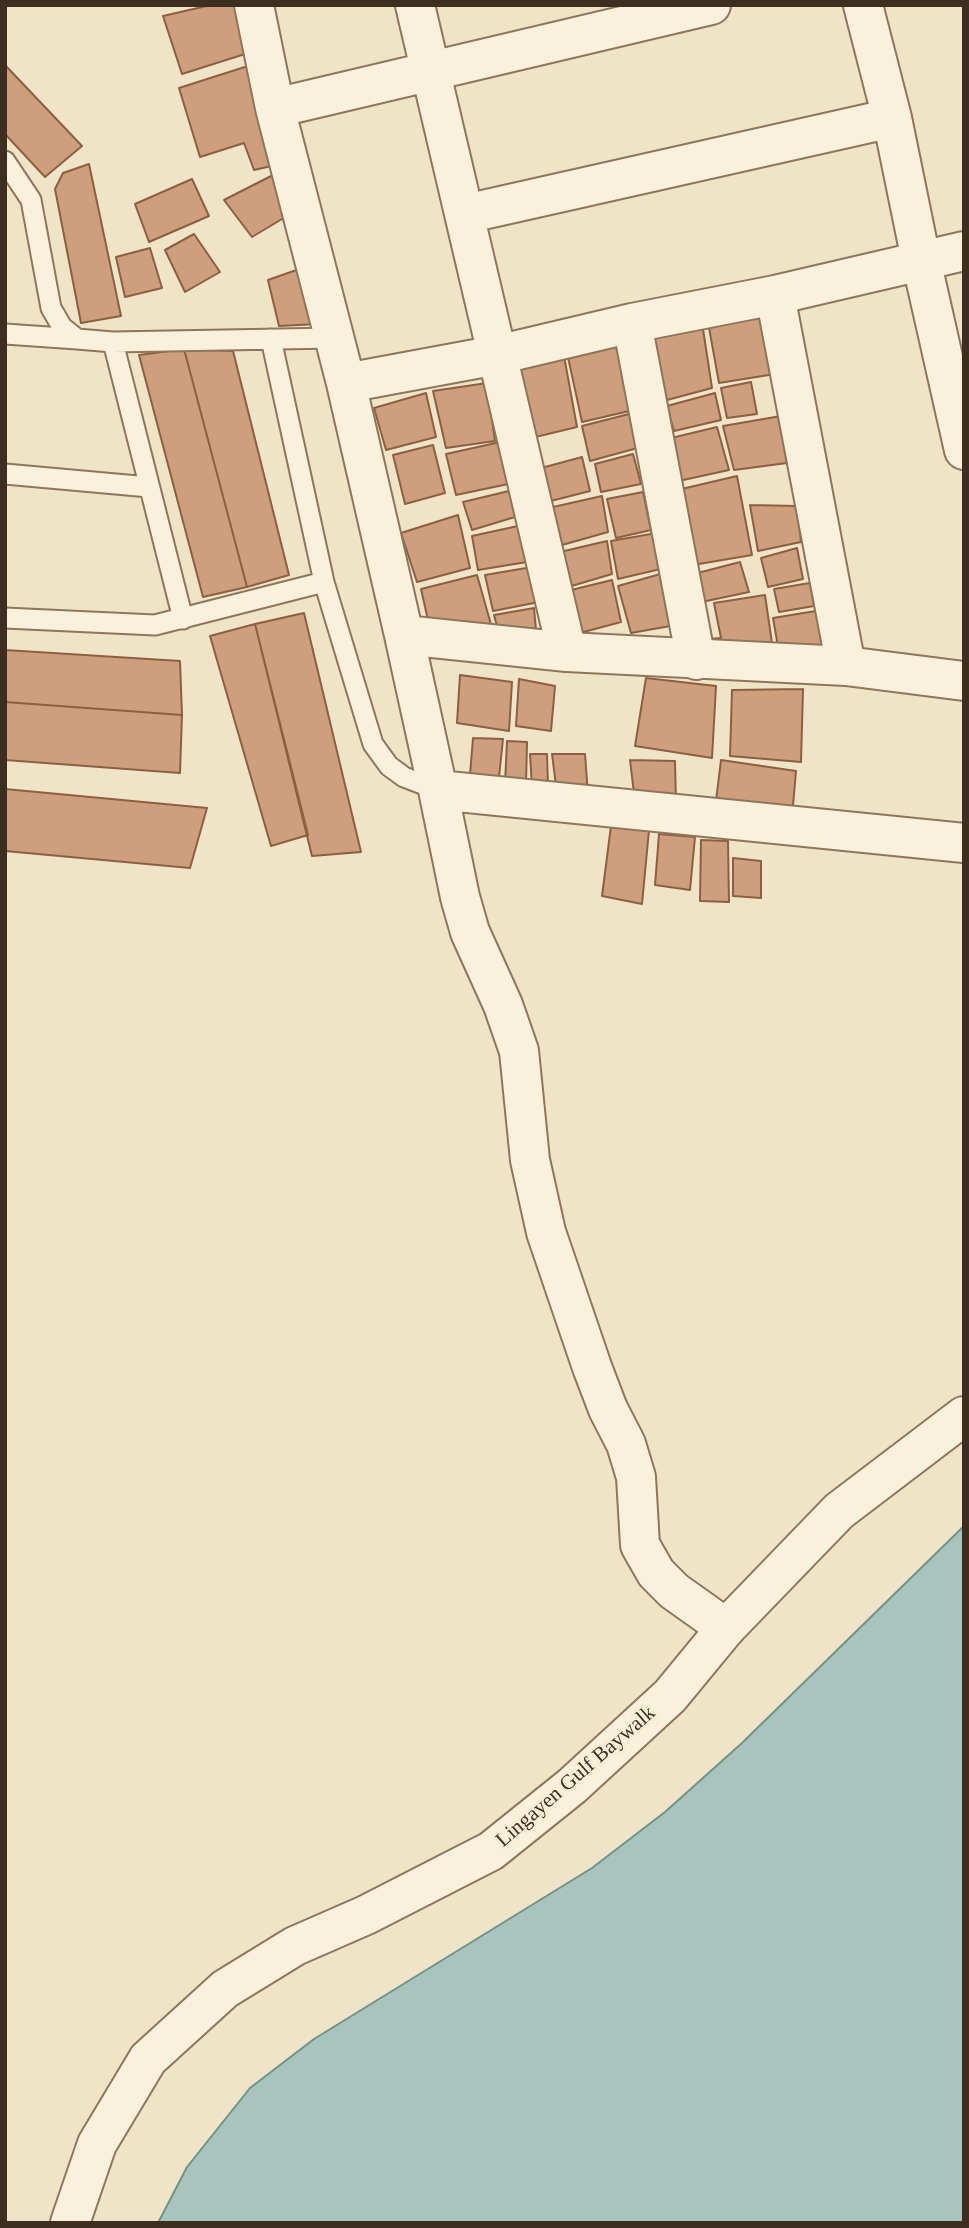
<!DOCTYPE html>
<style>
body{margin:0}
#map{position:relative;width:969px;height:2228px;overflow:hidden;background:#f0e4c8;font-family:"Times New Roman",serif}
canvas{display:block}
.frame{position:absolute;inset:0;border:7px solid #3d2e20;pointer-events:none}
</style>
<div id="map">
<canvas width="969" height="2228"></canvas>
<div class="frame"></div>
</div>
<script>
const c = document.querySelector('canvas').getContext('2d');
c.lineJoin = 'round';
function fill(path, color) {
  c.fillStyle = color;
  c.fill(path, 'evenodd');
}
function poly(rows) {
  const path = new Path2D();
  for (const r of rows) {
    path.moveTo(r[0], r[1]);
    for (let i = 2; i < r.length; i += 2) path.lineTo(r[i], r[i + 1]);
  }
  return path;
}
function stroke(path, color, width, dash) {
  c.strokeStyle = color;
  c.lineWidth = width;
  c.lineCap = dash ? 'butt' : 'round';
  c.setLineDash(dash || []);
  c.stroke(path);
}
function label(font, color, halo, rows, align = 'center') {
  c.font = font + ' "Times New Roman",serif';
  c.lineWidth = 7;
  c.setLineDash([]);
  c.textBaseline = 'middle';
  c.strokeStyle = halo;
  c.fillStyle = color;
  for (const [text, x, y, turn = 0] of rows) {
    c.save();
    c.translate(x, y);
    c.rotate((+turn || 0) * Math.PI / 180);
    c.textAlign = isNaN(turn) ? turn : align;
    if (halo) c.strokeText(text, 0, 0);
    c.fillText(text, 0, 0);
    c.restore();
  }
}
const water = poly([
 [964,1526,964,2223,158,2223,187,2167,250,2088,314,2039,592,1868,665,1812,742,1743,964,1526]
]);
fill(water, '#a9c4bc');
stroke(water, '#6f938a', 2);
const building = poly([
 [211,5,236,5,245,54,182,74,163,16,211,5],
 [5,65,82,146,45,177,5,134,5,65],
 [251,65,276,165,254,170,244,143,200,157,179,88,251,65],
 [89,164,121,316,81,323,55,189,63,173,89,164],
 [273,175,292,213,252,237,224,200,273,175],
 [192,179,209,216,149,242,135,204,192,179],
 [194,234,220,272,185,292,165,250,194,234],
 [150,248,162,288,125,297,116,257,150,248],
 [305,267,318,324,279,326,268,280,305,267],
 [762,314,775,374,719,383,708,322,762,314],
 [703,329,712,388,667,400,648,337,703,329],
 [626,342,638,409,582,422,568,357,626,342],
 [184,349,247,587,203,597,139,355,184,349],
 [184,349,233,351,289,575,247,587,184,349],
 [564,356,577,427,527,439,510,368,564,356],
 [751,382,757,414,727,418,721,388,751,382],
 [487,383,495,441,446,448,433,391,487,383],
 [426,393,436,437,386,450,374,408,426,393],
 [715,393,721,420,674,431,667,406,715,393],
 [633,413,641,447,590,461,582,426,633,413],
 [781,416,787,463,734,470,723,426,781,416],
 [717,427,729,470,674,482,663,440,717,427],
 [505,441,513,483,456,495,446,454,505,441],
 [433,445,445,493,405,504,393,455,433,445],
 [633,454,641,484,601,492,595,464,633,454],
 [582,457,590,491,543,503,534,470,582,457],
 [737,476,752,555,693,565,673,491,737,476],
 [509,491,515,517,472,530,463,502,509,491],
 [643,492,651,530,616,538,607,499,643,492],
 [602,496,608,532,562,545,553,507,602,496],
 [750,505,797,506,801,542,758,551,750,505],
 [458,515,470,568,417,582,401,533,458,515],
 [527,524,533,561,478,570,472,536,527,524],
 [662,532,669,567,618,579,611,541,662,532],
 [607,541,612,574,568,587,560,552,607,541],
 [797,548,803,579,768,587,761,558,797,548],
 [740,562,749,592,697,603,690,575,740,562],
 [532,567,539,602,493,611,485,575,532,567],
 [664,573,676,625,631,633,618,586,664,573],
 [477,575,494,635,430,629,421,589,477,575],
 [612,580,621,622,576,634,563,592,612,580],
 [810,583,814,606,779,612,774,589,810,583],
 [765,595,774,657,708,639,721,638,714,603,765,595],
 [534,608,537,641,501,641,494,615,534,608],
 [828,609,840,660,780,658,773,618,828,609],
 [304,613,361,852,312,856,255,624,304,613],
 [255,624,308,835,271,846,210,636,255,624],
 [5,650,180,661,182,715,5,702,5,650],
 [460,675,512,682,509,731,457,723,460,675],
 [646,678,716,686,712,758,635,746,646,678],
 [519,679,555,686,551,731,516,726,519,679],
 [803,689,801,762,730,756,732,690,803,689],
 [5,702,182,715,180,773,5,760,5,702],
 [473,738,503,739,499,777,470,775,473,738],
 [507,741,527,742,526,785,505,784,507,741],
 [530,754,547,754,548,786,532,787,530,754],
 [552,754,585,754,588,795,557,794,552,754],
 [630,760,675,761,676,803,635,802,630,760],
 [721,760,796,771,792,817,715,809,721,760],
 [5,789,207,808,190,868,5,851,5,789],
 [611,826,649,830,642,904,602,896,611,826],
 [659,834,695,837,690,890,655,885,659,834],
 [701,840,728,841,729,902,700,901,701,840],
 [733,858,761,861,761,898,733,896,733,858]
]);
fill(building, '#cf9f7d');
stroke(building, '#8d5f41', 2);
const service = poly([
 [5,161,31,200,51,308,62,327,77,339,113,342,334,338],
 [5,334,77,339],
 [113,342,183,619],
 [5,474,149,487],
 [324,582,373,744,389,766,404,777,438,790],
 [5,618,155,625,324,582,271,339]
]);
const minor = poly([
 [254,5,275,108,346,383,404,635,567,652,846,666,964,681],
 [415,5,567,652],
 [863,5,892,118,921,260,964,450],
 [275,108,711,5],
 [465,214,892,118],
 [775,295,846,666],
 [632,323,696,660],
 [346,383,497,355,632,323,775,295,964,251],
 [404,635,438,790,964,843],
 [438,790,460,897,470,932,503,1005,519,1051,530,1160,546,1232,592,1367,608,1409,626,1444,636,1477,640,1545,656,1573,674,1591,726,1628]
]);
const tertiary = poly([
 [70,2223,97,2144,148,2059,225,1989,295,1946,366,1915,491,1851,572,1786,670,1696,726,1628,839,1511,964,1416]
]);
stroke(service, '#8d765c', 23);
stroke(minor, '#8d765c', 42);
stroke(tertiary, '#8d765c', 42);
stroke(service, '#faf1dc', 19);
stroke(minor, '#faf1dc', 38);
stroke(tertiary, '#faf1dc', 38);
label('21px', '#3d2e20', '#f7eed8', [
 ["Lingayen Gulf Baywalk",576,1777,-41]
]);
</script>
